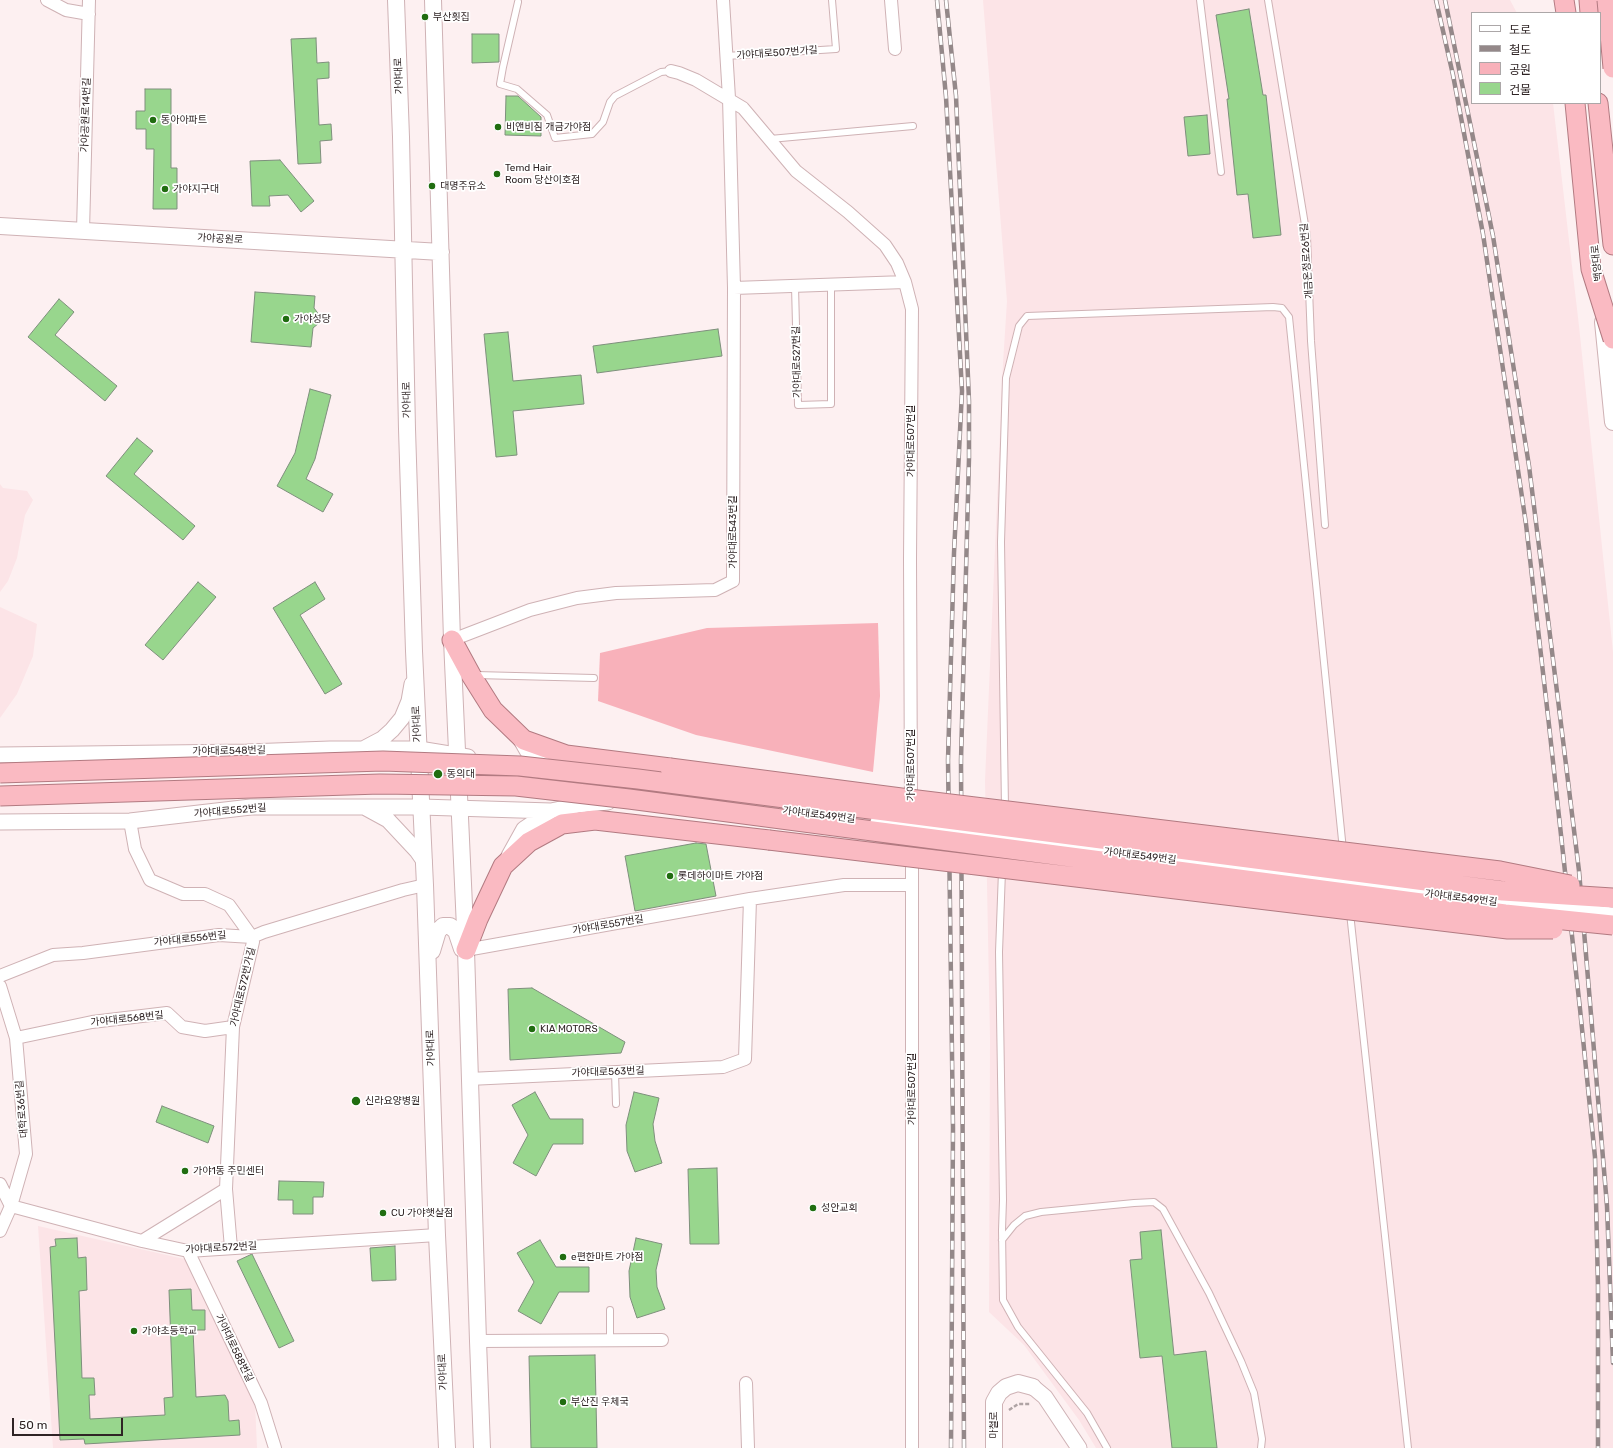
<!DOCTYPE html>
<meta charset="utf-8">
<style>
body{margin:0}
#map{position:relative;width:1613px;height:1448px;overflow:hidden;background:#fdf0f1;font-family:Rubik,"Noto Sans KR",sans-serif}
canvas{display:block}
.legend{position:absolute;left:1471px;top:12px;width:130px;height:92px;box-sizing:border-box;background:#fff;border:1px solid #aca7a8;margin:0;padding:5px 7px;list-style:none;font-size:12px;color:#2f2425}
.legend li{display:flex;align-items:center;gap:8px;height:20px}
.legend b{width:20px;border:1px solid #aca7a8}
.scale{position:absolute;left:12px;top:1418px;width:111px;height:18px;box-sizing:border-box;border:2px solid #2f2425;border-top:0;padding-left:5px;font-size:12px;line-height:14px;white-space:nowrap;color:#2f2425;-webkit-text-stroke:3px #fff;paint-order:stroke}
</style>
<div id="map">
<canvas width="1613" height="1448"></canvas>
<ul class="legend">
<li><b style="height:5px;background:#fff"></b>도로</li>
<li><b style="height:5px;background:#948889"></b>철도</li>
<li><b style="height:11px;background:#f8b1ba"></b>공원</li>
<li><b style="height:11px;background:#98d68d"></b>건물</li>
</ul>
<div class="scale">50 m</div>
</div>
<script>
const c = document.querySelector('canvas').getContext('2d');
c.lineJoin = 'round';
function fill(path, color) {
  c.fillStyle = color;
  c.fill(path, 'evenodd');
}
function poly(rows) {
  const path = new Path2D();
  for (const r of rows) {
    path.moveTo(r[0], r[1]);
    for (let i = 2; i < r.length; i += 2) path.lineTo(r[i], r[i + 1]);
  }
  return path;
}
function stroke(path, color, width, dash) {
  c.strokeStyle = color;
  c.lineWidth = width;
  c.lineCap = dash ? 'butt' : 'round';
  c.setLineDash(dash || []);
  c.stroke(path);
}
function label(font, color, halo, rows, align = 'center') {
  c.font = font + ' Rubik,"Noto Sans KR",sans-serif';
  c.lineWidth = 3.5;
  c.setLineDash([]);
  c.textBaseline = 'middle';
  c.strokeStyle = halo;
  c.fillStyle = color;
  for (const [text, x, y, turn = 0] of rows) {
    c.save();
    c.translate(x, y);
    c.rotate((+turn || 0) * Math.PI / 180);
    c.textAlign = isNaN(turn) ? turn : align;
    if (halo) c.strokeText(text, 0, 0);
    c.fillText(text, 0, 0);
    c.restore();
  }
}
fill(poly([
 [983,0,1510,0,1517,13,1472,13,1472,103,1553,103,1579,326,1613,652,1613,1448,1096,1448,1079,1420,1024,1345,989,1312,990,1039,985,781,1003,363,1007,301],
 [0,484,3,488,27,491,33,500,25,515,17,558,8,581,0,592],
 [0,607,37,624,33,656,17,694,0,718],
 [38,1226,189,1260,255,1403,257,1448,53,1448]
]), '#fce4e7');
fill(poly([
 [878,623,880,696,873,772,696,735,598,701,600,653,707,628]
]), '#f8b1ba');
const building = poly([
 [1249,9,1263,95,1266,95,1281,235,1253,238,1248,194,1237,195,1227,99,1229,99,1216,15,1249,9],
 [472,34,499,34,499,62,472,63,472,34],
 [316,38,317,63,329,62,329,78,317,79,319,125,331,124,332,140,320,141,321,163,298,164,291,39,316,38],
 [145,89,171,89,171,168,177,168,177,209,153,209,154,149,146,149,146,129,136,129,136,111,145,111,145,89],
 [506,96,518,96,541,117,541,136,505,135,506,96],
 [1207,115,1210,154,1188,156,1184,117,1207,115],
 [280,160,314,201,301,212,288,195,269,196,270,206,252,206,250,161,280,160],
 [255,292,315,296,314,308,320,316,319,323,313,328,311,347,251,342,255,292],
 [59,299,74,312,55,335,117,386,105,401,28,337,59,299],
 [718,329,722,356,597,373,593,346,718,329],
 [508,332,513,381,581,375,584,404,513,411,517,455,496,457,484,334,508,332],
 [310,389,331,395,315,459,306,479,333,494,323,512,277,486,295,453,310,389],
 [137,438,153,451,134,474,195,526,183,540,106,476,137,438],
 [198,582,216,597,163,660,145,645,198,582],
 [315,582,325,599,300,615,342,684,325,694,273,608,315,582],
 [696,843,706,844,716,896,635,911,625,856,696,843],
 [532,988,625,1042,621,1053,510,1060,508,989,532,988],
 [535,1092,550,1119,583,1119,583,1144,553,1144,536,1176,513,1163,528,1135,512,1105,535,1092],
 [634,1092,659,1098,653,1124,655,1141,662,1163,635,1172,627,1151,626,1125,634,1092],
 [162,1106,214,1126,208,1143,156,1122,162,1106],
 [717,1168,719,1244,690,1244,688,1169,717,1168],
 [279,1181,324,1182,323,1197,313,1197,313,1214,293,1214,293,1200,278,1200,279,1181],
 [1161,1230,1174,1355,1206,1351,1217,1448,1172,1448,1162,1356,1140,1358,1130,1260,1142,1259,1140,1232,1161,1230],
 [77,1238,78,1258,86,1257,87,1290,79,1291,82,1378,94,1378,95,1395,89,1395,90,1419,165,1415,164,1398,173,1397,169,1290,191,1289,192,1310,205,1310,205,1330,193,1330,196,1397,225,1395,228,1401,229,1421,239,1420,240,1435,85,1444,84,1439,60,1440,50,1247,56,1246,55,1239,77,1238],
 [636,1238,662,1244,656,1270,657,1287,665,1309,637,1318,630,1297,629,1271,636,1238],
 [540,1240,556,1267,589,1267,589,1292,559,1292,541,1324,518,1311,534,1282,517,1253,540,1240],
 [395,1246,396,1280,372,1281,370,1248,395,1246],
 [252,1254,294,1341,279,1348,237,1261,252,1254],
 [595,1355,597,1448,531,1448,529,1356,595,1355]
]);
fill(building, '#98d68d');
stroke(building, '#7e8f7c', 1);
const service = poly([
 [1200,0,1221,172],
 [1268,0,1307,237,1311,341,1325,525],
 [518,2,503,67,500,84,517,89,547,115,555,138,592,134,603,122,610,102,615,96,661,72,671,71],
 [726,56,836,49,832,0],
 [770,139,913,126],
 [795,286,798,405,831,404,831,285],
 [476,675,594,678],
 [1005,808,1001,542,1006,378,1019,326,1027,316,1273,307,1282,308,1289,317,1343,850],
 [1002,871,999,952,1003,1200,1002,1230,1003,1300,1018,1327,1087,1413,1107,1448],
 [1350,913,1408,1448],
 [615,1072,616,1104],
 [1002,1240,1014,1225,1025,1216,1041,1212,1134,1203,1154,1202,1163,1209,1209,1293,1241,1361,1254,1393,1262,1439,1261,1448],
 [610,1340,610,1310]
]);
const minor = poly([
 [47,0,66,10,89,14],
 [723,0,729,98,734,288,905,282],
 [891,0,895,49],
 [671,71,679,73,696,80,743,108,796,171,848,212,885,245,897,263,905,282,912,309,910,559,911,805],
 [83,231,89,0],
 [452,640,530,610,577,598,616,593,715,590,733,581,734,288],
 [130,821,135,849,150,880,183,894,205,894,229,905,252,937,253,942,233,1027,226,1189,231,1248],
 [912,829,912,1448],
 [466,950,750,899,844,885,912,885],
 [0,976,53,955,83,953,219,935,252,937,264,932,403,890,425,885],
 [0,986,16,1038,26,1154,11,1206,0,1231],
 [16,1038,92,1022,167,1013,182,1027,205,1031,233,1027],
 [469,1079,723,1067,745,1059,750,899],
 [0,1184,11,1206,142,1241,188,1251,437,1235],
 [142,1241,226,1189],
 [188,1251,261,1403,275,1448],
 [478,1341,662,1340],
 [746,1383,748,1448]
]);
const tertiary = poly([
 [517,733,528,752,562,766],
 [365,748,382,739,392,730,402,718,409,701,412,684],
 [0,755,247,752,330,749,419,749,468,757],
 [599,781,606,784,666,795],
 [366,808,388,820,417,851,424,861],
 [0,822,130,821,251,807,421,807,551,811],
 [509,856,524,829,551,811,579,805,608,802],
 [1033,1387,1045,1397,1079,1448]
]);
const secondary = poly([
 [396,0,401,137,407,429,414,651,425,885,437,1235,447,1448],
 [433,0,452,640,466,950,478,1341,482,1448],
 [0,226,441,252],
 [1603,322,1613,422],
 [432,951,438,931,443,926,450,926,456,931,462,949],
 [994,1448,994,1402,999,1393,1006,1387,1018,1383,1033,1387]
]);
const trunk = poly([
 [1564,0,1566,13],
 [1589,0,1590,13],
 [1598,103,1613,245],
 [452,640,471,675,493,710,524,740,566,755,670,768],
 [466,950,478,919,503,866,529,842,562,824,595,820,769,840]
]);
stroke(service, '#cfb2b5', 8);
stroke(minor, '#cfb2b5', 14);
stroke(tertiary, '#cfb2b5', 17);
stroke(secondary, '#cfb2b5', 18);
stroke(trunk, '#b27a81', 21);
stroke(poly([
 [1009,1410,1018,1404,1030,1404]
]), '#afa3a4', 2.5, [4, 2]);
stroke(service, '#fff', 6);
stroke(minor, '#fff', 12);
stroke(tertiary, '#fff', 15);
stroke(secondary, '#fff', 16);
stroke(trunk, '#fabac2', 19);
const rail = poly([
 [937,0,946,97,962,391,954,553,948,760,953,1128,951,1448],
 [946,0,956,96,969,401,969,458,961,760,964,1448],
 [1436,0,1453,75,1483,234,1526,524,1549,725,1580,1009,1595,1157,1598,1287,1598,1448],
 [1445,0,1493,236,1529,466,1561,724,1579,871,1607,1206,1613,1363]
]);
stroke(rail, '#948889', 4.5);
stroke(rail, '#fff', 3, [9]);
const tertiaryBridge = poly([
 [878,822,1474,900,1613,915]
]);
const trunkBridge = poly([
 [1607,0,1613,68],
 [1575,103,1591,269,1613,339],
 [670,768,909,799,1500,871,1570,885],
 [0,773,383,761,520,766,638,779,1503,891,1613,898],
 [0,796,380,784,516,786,629,799,1505,914,1613,925],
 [769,840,1508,929,1553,929]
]);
stroke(tertiaryBridge, '#cfb2b5', 17, []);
stroke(trunkBridge, '#b27a81', 21, []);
stroke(tertiaryBridge, '#fff', 15);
stroke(trunkBridge, '#fabac2', 19);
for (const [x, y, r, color] of [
 [425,17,4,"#206d10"],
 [153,120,4,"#206d10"],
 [498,127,4,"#206d10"],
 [497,174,4,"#206d10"],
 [432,186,4,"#206d10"],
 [165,189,4,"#206d10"],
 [286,319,4,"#206d10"],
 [438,774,5,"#206d10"],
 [670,876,4,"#206d10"],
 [532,1029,4,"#206d10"],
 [356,1101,5,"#206d10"],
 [185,1171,4,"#206d10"],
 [813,1208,4,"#206d10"],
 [383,1213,4,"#206d10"],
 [563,1257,4,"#206d10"],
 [134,1331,4,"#206d10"],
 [563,1402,4,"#206d10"]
]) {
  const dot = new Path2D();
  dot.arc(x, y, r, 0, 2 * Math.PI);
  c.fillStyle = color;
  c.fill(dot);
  stroke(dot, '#fff', 1.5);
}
label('10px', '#2f2425', '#fff', [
 ["부산횟집",433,17],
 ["동아아파트",161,120],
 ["비앤비짐 개금가야점",506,127],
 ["Temd Hair",505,168],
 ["Room 당산이호점",505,180],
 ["대명주유소",440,186],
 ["가야지구대",173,189],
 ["가야성당",294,319],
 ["동의대",447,774],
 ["롯데하이마트 가야점",678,876],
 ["KIA MOTORS",540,1029],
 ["신라요양병원",365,1101],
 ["가야1동 주민센터",193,1171],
 ["성안교회",821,1208],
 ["CU 가야햇살점",391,1213],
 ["e편한마트 가야점",571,1257],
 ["가야초등학교",142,1331],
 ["부산진 우체국",571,1402]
], 'left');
label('10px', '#2f2425', '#fff', [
 ["가야대로507번가길",777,53,-4],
 ["가야대로",399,76,-92],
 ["가야공원로14번길",86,115,-88],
 ["가야공원로",220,239,3],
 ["개금온정로26번길",1307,261,-94],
 ["백양대로",1597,263,-96],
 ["가야대로527번길",797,362,-91],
 ["가야대로",407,400,-91],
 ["가야대로507번길",911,441,-90],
 ["가야대로543번길",733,532,-90],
 ["가야대로",417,724,-93],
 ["가야대로548번길",229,751,-1],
 ["가야대로507번길",911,765,-90],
 ["가야대로552번길",230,811,-5],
 ["가야대로549번길",819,815,7],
 ["가야대로549번길",1140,856,7],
 ["가야대로549번길",1461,898,7],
 ["가야대로557번길",608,925,-10],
 ["가야대로556번길",190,939,-6],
 ["가야대로572번가길",243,987,-77],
 ["가야대로568번길",127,1019,-6],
 ["가야대로",431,1048,-92],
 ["가야대로563번길",608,1072,-2],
 ["가야대로507번길",912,1089,-90],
 ["대학로36번길",22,1109,-95],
 ["가야대로572번길",221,1248,-3],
 ["가야대로588번길",234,1348,64],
 ["가야대로",443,1372,-93],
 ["마철로",994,1425,-90]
]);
</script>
